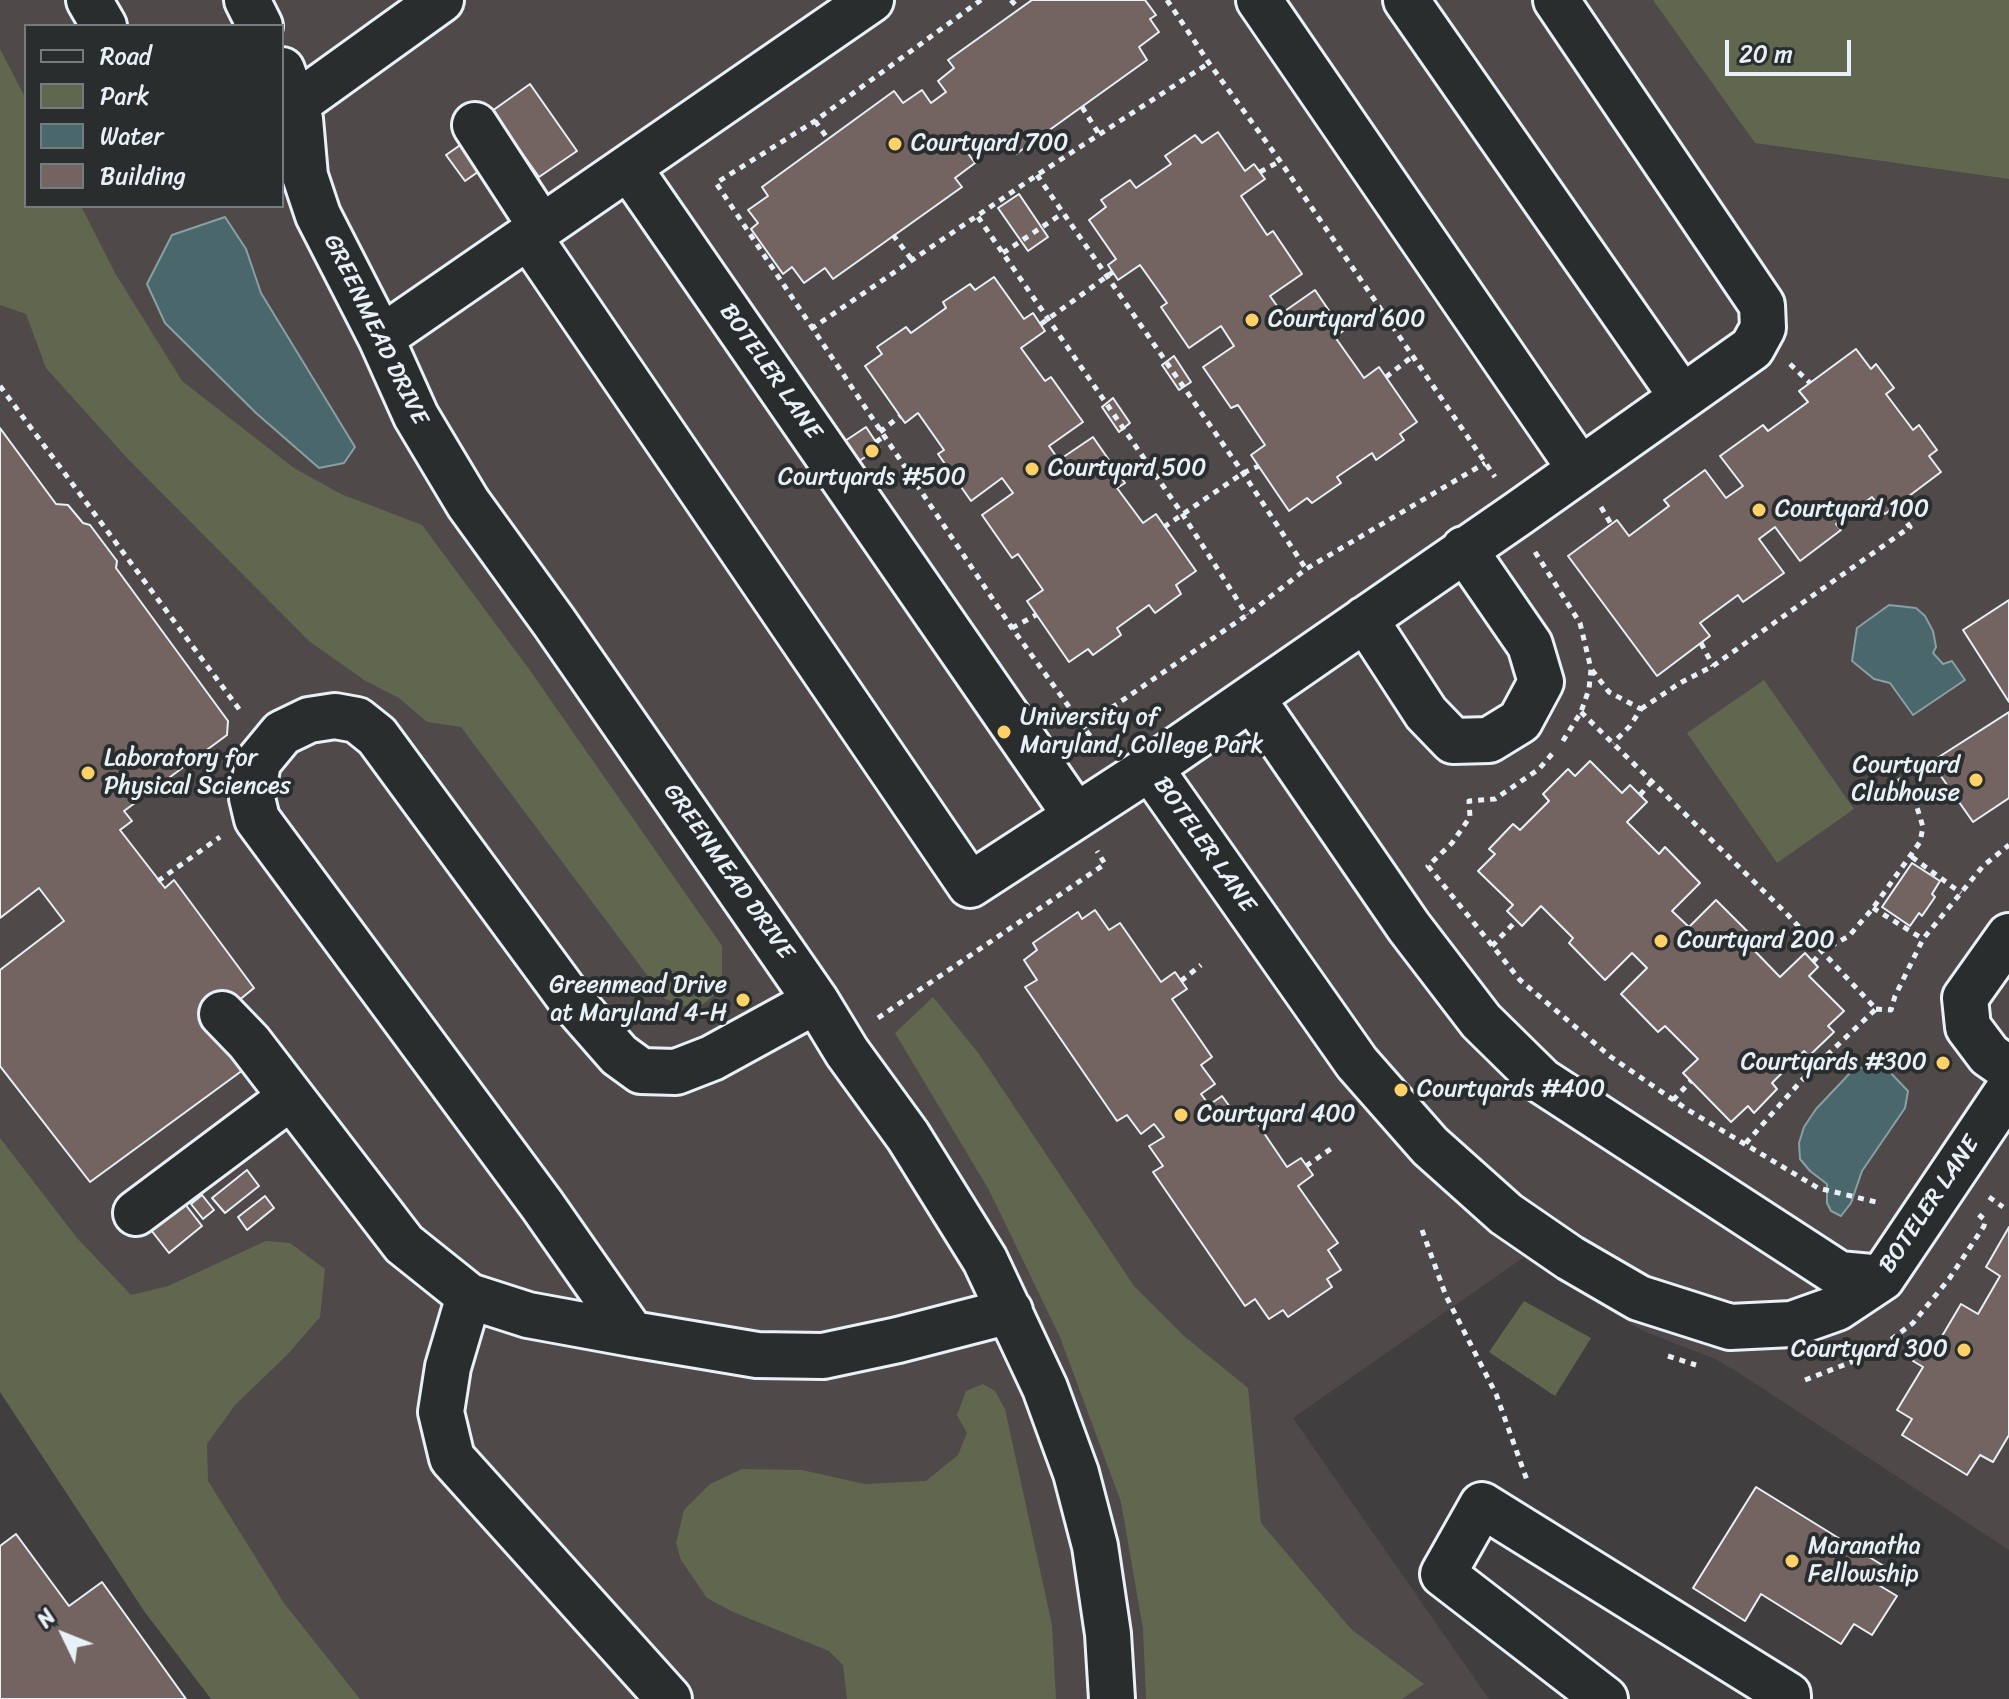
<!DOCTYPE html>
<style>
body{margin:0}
#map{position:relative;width:2009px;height:1699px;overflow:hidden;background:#403e3e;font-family:Sriracha,sans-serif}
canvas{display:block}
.legend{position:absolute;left:24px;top:24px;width:260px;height:184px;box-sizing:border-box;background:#2a2d2e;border:2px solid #767b7f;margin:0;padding:10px 14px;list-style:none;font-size:24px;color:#e8f1f8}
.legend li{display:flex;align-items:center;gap:16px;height:40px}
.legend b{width:40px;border:2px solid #767b7f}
.north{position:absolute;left:24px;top:1595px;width:80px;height:80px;-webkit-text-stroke:6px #2a2d2e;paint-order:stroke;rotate:313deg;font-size:22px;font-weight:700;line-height:32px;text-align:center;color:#e8f1f8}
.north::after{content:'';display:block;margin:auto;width:28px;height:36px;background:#e8f1f8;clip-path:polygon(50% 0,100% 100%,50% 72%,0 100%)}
.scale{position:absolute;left:1725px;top:40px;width:126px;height:36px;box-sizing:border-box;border:4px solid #e8f1f8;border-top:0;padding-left:10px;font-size:24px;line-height:28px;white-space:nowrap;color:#e8f1f8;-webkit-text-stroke:6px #2a2d2e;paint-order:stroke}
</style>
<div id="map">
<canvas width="2009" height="1699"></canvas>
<ul class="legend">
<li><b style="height:10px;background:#2a2d2e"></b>Road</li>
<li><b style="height:22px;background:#60674e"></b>Park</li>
<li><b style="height:22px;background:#4a686b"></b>Water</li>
<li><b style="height:22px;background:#736462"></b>Building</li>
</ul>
<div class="north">N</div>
<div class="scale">20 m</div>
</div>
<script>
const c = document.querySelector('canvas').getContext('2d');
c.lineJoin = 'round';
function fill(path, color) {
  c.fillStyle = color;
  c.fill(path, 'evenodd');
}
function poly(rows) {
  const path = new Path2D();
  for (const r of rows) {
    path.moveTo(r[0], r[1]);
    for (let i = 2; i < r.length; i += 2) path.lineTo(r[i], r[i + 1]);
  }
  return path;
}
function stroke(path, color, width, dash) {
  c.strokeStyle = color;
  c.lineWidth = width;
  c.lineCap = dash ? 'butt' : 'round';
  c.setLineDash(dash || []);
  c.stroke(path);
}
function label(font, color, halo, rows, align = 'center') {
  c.font = font + ' Sriracha,sans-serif';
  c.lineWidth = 8;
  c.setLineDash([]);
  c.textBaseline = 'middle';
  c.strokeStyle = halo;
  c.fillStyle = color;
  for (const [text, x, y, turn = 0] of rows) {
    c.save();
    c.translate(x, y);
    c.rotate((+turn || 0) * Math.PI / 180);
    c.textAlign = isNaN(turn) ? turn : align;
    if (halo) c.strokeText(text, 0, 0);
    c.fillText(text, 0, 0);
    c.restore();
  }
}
fill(poly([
 [0,0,2009,0,2009,1550,1739,1373,1715,1359,1643,1331,1523,1258,1293,1418,1489,1699,309,1699,0,1258],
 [26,26,282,26,282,206,26,206]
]), '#4f4949');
fill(poly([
 [1653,0,2009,0,2009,179,1755,143],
 [0,49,26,99,26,206,81,206,115,273,182,381,294,468,341,494,422,525,529,669,722,946,722,989,696,1010,665,999,461,727,427,722,399,698,364,680,309,641,128,459,46,368,26,314,0,305],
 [1764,680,1854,809,1777,863,1687,733],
 [933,997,979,1054,1134,1286,1184,1336,1248,1388,1261,1523,1351,1629,1424,1684,1402,1699,1146,1699,1143,1629,1121,1502,1060,1337,989,1190,895,1033],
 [0,1138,77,1238,131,1295,168,1286,266,1241,290,1243,325,1269,320,1317,287,1355,235,1405,207,1444,208,1481,284,1603,360,1699,211,1699,144,1611,0,1392],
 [1524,1301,1591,1338,1555,1396,1489,1352],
 [983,1384,995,1391,1005,1409,1052,1625,1056,1699,847,1699,843,1665,829,1651,733,1612,707,1598,681,1560,676,1543,684,1510,710,1484,742,1469,802,1470,865,1484,926,1481,958,1455,967,1433,957,1415,966,1391]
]), '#60674e');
const water = poly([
 [225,217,246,249,261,293,355,447,344,463,319,468,256,413,165,323,147,284,172,235,225,217],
 [1889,605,1916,608,1925,616,1933,631,1936,647,1933,653,1943,664,1952,661,1965,680,1913,715,1890,683,1874,679,1852,661,1857,628,1889,605],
 [1867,1065,1885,1067,1908,1091,1905,1108,1862,1171,1851,1203,1841,1216,1831,1211,1827,1203,1827,1184,1810,1171,1800,1159,1799,1143,1804,1127,1816,1109,1851,1072,1867,1065]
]);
fill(water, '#4a686b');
stroke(water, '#899fa3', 2);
const building = poly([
 [1032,0,1145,0,1156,15,1150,19,1159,32,1139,47,1147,60,1016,154,1007,141,988,154,977,138,964,148,975,163,955,178,962,187,833,279,825,268,804,283,792,267,783,274,751,229,758,223,748,210,768,196,762,187,894,91,903,103,922,90,931,103,946,92,938,81,954,68,948,60,1032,0],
 [530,84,577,151,539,177,492,111,530,84],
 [1218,132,1245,171,1254,164,1265,179,1241,196,1267,235,1273,231,1302,274,1270,296,1282,313,1315,290,1343,331,1335,337,1364,378,1379,367,1417,422,1400,434,1404,440,1376,460,1372,453,1337,477,1341,483,1312,503,1307,498,1289,511,1251,455,1265,445,1238,405,1231,408,1203,367,1234,346,1221,326,1189,348,1161,307,1167,303,1140,265,1118,280,1108,265,1116,259,1089,220,1106,207,1101,200,1130,180,1136,188,1171,164,1165,156,1195,135,1202,143,1218,132],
 [466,141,485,167,465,181,446,155,466,141],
 [1019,194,1048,237,1028,251,998,208,1019,194],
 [994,277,1024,319,1033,313,1045,331,1021,348,1045,381,1051,377,1083,422,1049,446,1059,460,1093,437,1125,483,1117,488,1143,523,1156,514,1196,571,1176,585,1181,594,1155,613,1149,605,1117,628,1121,635,1093,655,1088,649,1069,662,1027,601,1043,590,1018,554,1012,558,982,515,1013,493,1002,478,971,501,938,454,944,450,918,413,905,423,865,366,882,354,877,347,906,327,911,333,946,308,943,302,970,284,975,290,994,277],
 [1856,349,1871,369,1876,364,1894,388,1886,394,1913,430,1919,425,1937,450,1929,456,1941,472,1885,514,1872,497,1836,524,1841,530,1800,561,1775,527,1759,539,1784,573,1743,602,1738,595,1700,623,1710,636,1657,676,1568,556,1617,520,1629,536,1669,506,1664,500,1705,470,1726,498,1743,486,1720,456,1763,425,1768,431,1808,402,1799,391,1856,349],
 [1174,356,1191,382,1179,390,1162,365,1174,356],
 [1113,398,1130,423,1119,432,1102,407,1113,398],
 [866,427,880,448,859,461,845,441,866,427],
 [0,428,56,504,68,505,83,523,90,525,117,561,116,568,228,721,227,735,124,811,132,821,120,830,165,888,174,880,254,988,222,1014,243,1070,90,1182,0,1066,0,970,64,921,39,888,0,918,0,428],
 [2009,600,2009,702,1963,630,2009,600],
 [2009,712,2009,798,1973,822,1931,762,2009,712],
 [1590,761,1622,793,1630,785,1647,802,1627,822,1659,854,1665,847,1700,883,1672,911,1689,927,1716,900,1754,938,1748,944,1780,977,1805,953,1818,967,1809,976,1844,1011,1828,1026,1834,1032,1809,1056,1804,1051,1772,1083,1777,1089,1754,1113,1748,1106,1731,1122,1683,1073,1698,1059,1665,1026,1658,1032,1621,994,1647,968,1632,953,1605,980,1569,943,1573,938,1541,906,1522,926,1507,911,1513,905,1478,871,1495,854,1489,849,1513,824,1520,830,1549,801,1543,794,1568,769,1575,776,1590,761],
 [1912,863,1940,881,1932,894,1935,897,1922,916,1919,913,1910,926,1882,907,1912,863],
 [1095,910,1109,930,1120,923,1161,982,1175,972,1187,989,1172,999,1212,1057,1201,1065,1215,1084,1201,1094,1209,1105,1222,1096,1236,1115,1247,1108,1287,1167,1301,1158,1313,1175,1298,1186,1338,1243,1328,1250,1341,1270,1327,1279,1332,1287,1288,1317,1283,1310,1269,1319,1255,1299,1245,1306,1153,1172,1163,1166,1149,1146,1164,1137,1154,1124,1141,1134,1127,1115,1117,1121,1025,987,1037,980,1024,960,1037,950,1033,943,1078,912,1082,919,1095,910],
 [247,1170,259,1186,225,1213,212,1198,247,1170],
 [202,1195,214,1210,203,1219,191,1204,202,1195],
 [265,1196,274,1208,247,1230,238,1217,265,1196],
 [185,1204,202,1226,169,1253,151,1230,185,1204],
 [2009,1227,2009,1435,1993,1462,1980,1455,1967,1475,1902,1435,1912,1419,1897,1410,1923,1367,1913,1361,1924,1342,1935,1348,1961,1304,1978,1314,2000,1276,1986,1267,2009,1227],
 [1756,1487,1887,1568,1877,1584,1897,1596,1872,1635,1854,1624,1841,1644,1761,1594,1745,1621,1693,1588,1756,1487],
 [16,1534,69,1606,102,1582,186,1699,0,1699,0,1546,16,1534]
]);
fill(building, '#736462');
stroke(building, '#e8f1f8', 2);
const minor = poly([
 [89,0,104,26],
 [247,0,260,26],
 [1259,0,1580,469],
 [1406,0,1682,397],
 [282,70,300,119,305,176,318,215,381,338,416,416,468,503,554,622,816,1001,847,1052,908,1136,985,1260,1045,1388,1076,1473,1095,1546,1108,1634,1112,1699],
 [295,105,441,0],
 [475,125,542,228],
 [629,168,1076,816],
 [529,237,970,885,1150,768,1519,513,1752,348,1763,328,1762,305,1556,0],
 [381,338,871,0],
 [1365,619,1426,713,1453,741,1489,740,1520,721,1541,682,1530,645,1464,549],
 [1252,698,1409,927,1481,1021,1542,1081,1839,1274,1882,1278],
 [1150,768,1357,1063,1430,1146,1506,1214,1570,1258,1639,1298,1730,1327,1792,1324,1837,1308,1882,1278,2009,1089],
 [2009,936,1965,998,1968,1027,1989,1055,2009,1069],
 [816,1001,712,1058,676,1072,641,1071,619,1055,570,999,377,736,357,720,335,716,309,720,282,733,258,762,252,798,257,819,542,1205,632,1334,757,1355,823,1356,898,1340,1010,1311],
 [222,1014,249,1042,404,1244,469,1296,528,1315,632,1334],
 [136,1213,291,1097],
 [469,1296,448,1367,441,1412,452,1458,669,1699],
 [1605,1699,1443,1574,1482,1505,1788,1695,1788,1699]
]);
stroke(minor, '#e8f1f8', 50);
stroke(poly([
 [981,0,815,121,716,183,1012,628,1101,751],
 [1011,0,1019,9],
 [1167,0,1209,63,1280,161,1495,477],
 [1082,107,1099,134],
 [815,121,828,139],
 [1260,172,1280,161],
 [1037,175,1243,473,1306,569],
 [978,217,1183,515,1247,615],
 [893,235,912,260],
 [1003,253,1063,213],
 [1041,324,1113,272],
 [811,329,1037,175,1209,63],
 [1790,364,1810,383],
 [1386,377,1413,356],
 [0,386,242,713],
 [880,432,900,416],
 [876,442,883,437],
 [1601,507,1611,524],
 [1164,527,1243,473,1259,466],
 [1535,552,1580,623,1591,669,1589,689,1581,712,1561,744],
 [1012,628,1036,615],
 [1701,643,1713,666],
 [1592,670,1609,692,1641,709,1630,726,1613,743],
 [1641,709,1680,683,1713,666,1910,527,1895,506],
 [1581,712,1786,913,1876,1009,1810,1071,1745,1144],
 [1082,728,1247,615,1306,569,1485,463],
 [1552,754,1539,769,1495,799,1469,801,1470,817,1452,843,1428,866,1520,980,1611,1057,1688,1110,1818,1188,1880,1203],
 [1640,795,1652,781],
 [1912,857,1961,893],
 [158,881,220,837],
 [1873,908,1923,939],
 [1492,946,1516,921],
 [1813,962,1822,951,1849,936,1873,908,1920,842,1923,827,1916,804,1899,778],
 [1181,981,1201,965],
 [1876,1009,1891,1010,1895,996,1923,939,1983,866,2009,845],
 [878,1018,1105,864,1097,851],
 [1673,1100,1691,1081],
 [1306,1166,1335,1146],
 [1989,1197,2003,1207],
 [1422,1230,1446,1296,1496,1394,1528,1483],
 [1894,1337,1919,1351],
 [1668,1356,1696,1365],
 [1805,1380,1872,1354,1913,1323,1949,1279,1984,1226,1985,1220,1978,1214,1979,1211]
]), '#e8f1f8', 5, [6, 6]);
stroke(minor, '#2a2d2e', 44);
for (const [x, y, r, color] of [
 [895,144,8,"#ffd166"],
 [1252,320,8,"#ffd166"],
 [872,451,8,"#ffd166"],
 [1032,469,8,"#ffd166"],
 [1759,510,8,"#ffd166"],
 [1004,732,8,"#ffd166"],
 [88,773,8,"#ffd166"],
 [1976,780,8,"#ffd166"],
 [1661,941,8,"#ffd166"],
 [743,1000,8,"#ffd166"],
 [1943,1063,8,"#ffd166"],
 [1401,1090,8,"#ffd166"],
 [1181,1115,8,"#ffd166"],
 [1964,1350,8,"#ffd166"],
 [1792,1561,8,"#ffd166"]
]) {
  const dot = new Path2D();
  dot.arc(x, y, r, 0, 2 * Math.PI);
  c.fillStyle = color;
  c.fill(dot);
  stroke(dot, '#2a2d2e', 3);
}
label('24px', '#e8f1f8', '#2a2d2e', [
 ["Courtyard 700",911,144],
 ["Courtyard 600",1268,320],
 ["Courtyard 500",1048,469],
 ["Courtyards #500",872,478,"center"],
 ["Courtyard 100",1775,510],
 ["University of",1020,718],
 ["Maryland, College Park",1020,746],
 ["Laboratory for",104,759],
 ["Physical Sciences",104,787],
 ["Courtyard",1960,766,"right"],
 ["Clubhouse",1960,794,"right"],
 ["Courtyard 200",1677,941],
 ["Greenmead Drive",727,986,"right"],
 ["at Maryland 4-H",727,1014,"right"],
 ["Courtyards #300",1927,1063,"right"],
 ["Courtyards #400",1417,1090],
 ["Courtyard 400",1197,1115],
 ["Courtyard 300",1948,1350,"right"],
 ["Maranatha",1808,1547],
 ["Fellowship",1808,1575]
], 'left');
label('24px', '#e8f1f8', '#2a2d2e', [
 ["GREENMEAD DRIVE",375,330,64],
 ["BOTELER LANE",770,372,55],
 ["BOTELER LANE",1204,845,55],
 ["GREENMEAD DRIVE",728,872,55],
 ["BOTELER LANE",1930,1205,-56]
]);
</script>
